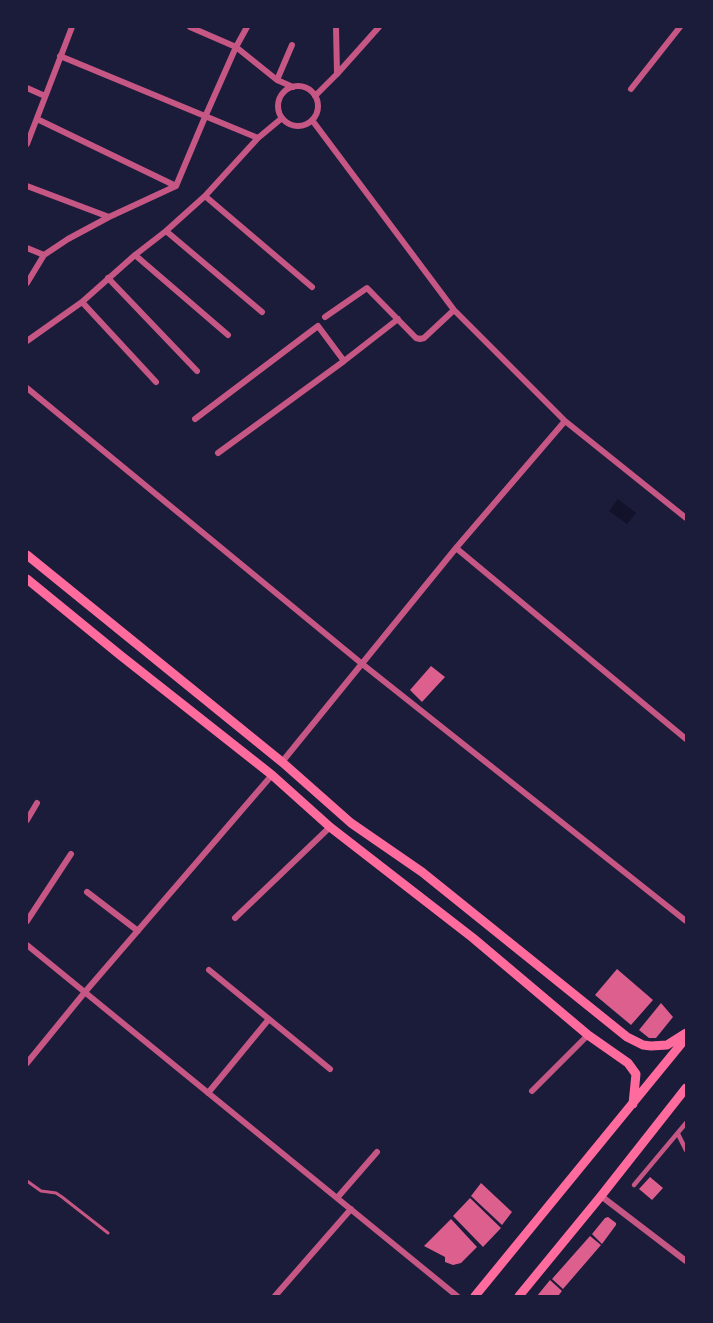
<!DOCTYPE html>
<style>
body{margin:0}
#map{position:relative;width:713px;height:1323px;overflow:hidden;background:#1b1b3a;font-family:"Noto Sans",sans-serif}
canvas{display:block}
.frame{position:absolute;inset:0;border:28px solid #1b1b3a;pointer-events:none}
</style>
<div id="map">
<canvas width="713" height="1323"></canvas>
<div class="frame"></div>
</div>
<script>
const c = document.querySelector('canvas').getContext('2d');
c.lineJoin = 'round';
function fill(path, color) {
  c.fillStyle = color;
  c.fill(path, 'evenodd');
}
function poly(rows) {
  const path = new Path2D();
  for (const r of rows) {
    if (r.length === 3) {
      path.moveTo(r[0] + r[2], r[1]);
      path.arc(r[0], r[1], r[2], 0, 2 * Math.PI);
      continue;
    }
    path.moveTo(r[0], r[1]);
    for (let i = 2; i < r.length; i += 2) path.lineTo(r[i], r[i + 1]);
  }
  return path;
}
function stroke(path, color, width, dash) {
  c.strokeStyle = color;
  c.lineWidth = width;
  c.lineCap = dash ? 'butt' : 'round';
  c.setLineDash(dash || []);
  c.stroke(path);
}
fill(poly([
 [618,499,636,513,627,524,609,511]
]), '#12122b');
fill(poly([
 [431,666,445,677,422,702,410,690],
 [617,969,653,1000,631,1025,595,995],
 [661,1003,673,1017,656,1038,649,1038,639,1030],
 [650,1177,663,1188,652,1200,639,1189],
 [481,1183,512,1212,502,1225,471,1196],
 [470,1198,501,1228,483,1247,453,1216],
 [608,1217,616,1223,616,1225,602,1244,592,1234,605,1218],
 [451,1219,477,1247,461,1263,453,1265,445,1262,445,1257,424,1246],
 [590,1236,601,1245,563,1289,552,1279],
 [550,1280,562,1291,558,1296,537,1296]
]), '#dd5f8e');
stroke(poly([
 [27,1181,41,1191,56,1193,62,1197,108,1233]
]), '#c65784', 3);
stroke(poly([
 [678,1134,686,1150],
 [634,1185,686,1123]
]), '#c65784', 4.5);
stroke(poly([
 [190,27,236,47,277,80,293,87],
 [336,27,337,74],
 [60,56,258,138],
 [277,80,292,45],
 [298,106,20],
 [27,88,45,96],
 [631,89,680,27],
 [315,96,337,74,379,27],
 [37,119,176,186],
 [312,120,454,310,565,421,686,518],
 [27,144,72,27],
 [27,186,109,217],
 [205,196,312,287],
 [166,231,262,312],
 [27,248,44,255],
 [135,255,228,335],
 [108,278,197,371],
 [27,283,44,255,68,239,109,217,176,186,205,117,236,47,247,27],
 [82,302,156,382],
 [325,317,367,288,416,338,420,339,424,338,454,310],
 [27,341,82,302,135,255,166,231,205,196,258,138,282,118],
 [27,388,361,663,686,921],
 [195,419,318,326,344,361],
 [218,453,344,361,398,319],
 [456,548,686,739],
 [282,762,456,548,565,421],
 [27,820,37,803],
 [87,892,138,931],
 [235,918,330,827],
 [27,921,71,854],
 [27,945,457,1296],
 [209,970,330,1069],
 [27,1063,85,992,272,775],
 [532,1091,588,1035],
 [208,1093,269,1019],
 [601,1196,686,1261],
 [337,1198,377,1152],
 [275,1296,351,1209]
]), '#c65784', 6);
stroke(poly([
 [27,555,282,762,351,823,422,872,627,1037,643,1045,651,1046,667,1045,686,1033],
 [27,579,120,655,272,775,330,827,473,938,588,1035,628,1063,636,1074,633,1104],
 [475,1296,686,1038],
 [519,1296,601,1196,686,1088]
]), '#ff6b9d', 9);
</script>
